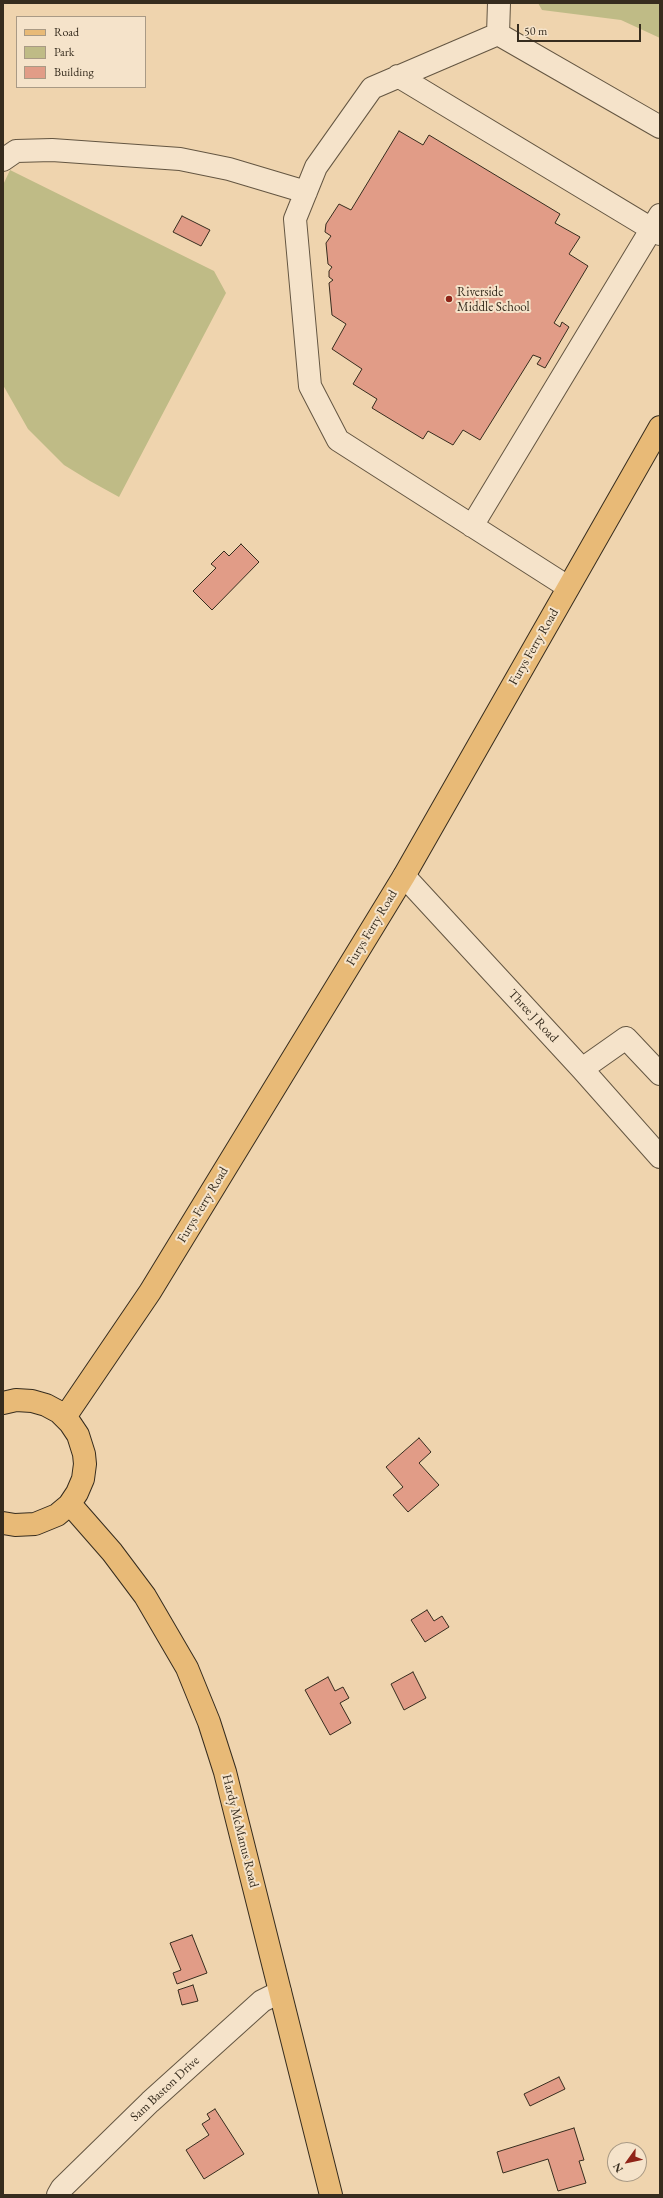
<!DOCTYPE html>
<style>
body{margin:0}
#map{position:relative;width:663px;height:2198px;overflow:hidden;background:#efd4ae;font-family:"EB Garamond",serif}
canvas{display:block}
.frame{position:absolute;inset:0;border:4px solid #362c1e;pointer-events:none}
.legend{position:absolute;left:16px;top:16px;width:130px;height:72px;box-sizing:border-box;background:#f5e3ca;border:1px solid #a99a85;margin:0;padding:5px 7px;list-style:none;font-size:12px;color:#362c1e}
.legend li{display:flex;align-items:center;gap:8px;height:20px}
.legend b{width:20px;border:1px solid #a99a85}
.north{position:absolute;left:607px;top:2142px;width:40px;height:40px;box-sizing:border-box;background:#f5e3ca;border:1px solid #a99a85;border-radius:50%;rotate:237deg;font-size:11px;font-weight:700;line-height:16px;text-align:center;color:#362c1e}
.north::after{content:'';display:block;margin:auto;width:14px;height:18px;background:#8f2418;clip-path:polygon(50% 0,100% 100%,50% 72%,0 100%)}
.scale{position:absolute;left:517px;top:24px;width:124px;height:18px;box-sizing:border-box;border:2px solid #362c1e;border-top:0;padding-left:5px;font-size:12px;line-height:14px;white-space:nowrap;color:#362c1e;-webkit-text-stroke:3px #f5e3ca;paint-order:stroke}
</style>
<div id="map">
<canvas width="663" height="2198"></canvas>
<div class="frame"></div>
<ul class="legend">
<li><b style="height:5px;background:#e8ba77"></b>Road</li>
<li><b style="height:11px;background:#bfbb86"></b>Park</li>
<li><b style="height:11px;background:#e19c87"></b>Building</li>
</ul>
<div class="north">N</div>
<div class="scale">50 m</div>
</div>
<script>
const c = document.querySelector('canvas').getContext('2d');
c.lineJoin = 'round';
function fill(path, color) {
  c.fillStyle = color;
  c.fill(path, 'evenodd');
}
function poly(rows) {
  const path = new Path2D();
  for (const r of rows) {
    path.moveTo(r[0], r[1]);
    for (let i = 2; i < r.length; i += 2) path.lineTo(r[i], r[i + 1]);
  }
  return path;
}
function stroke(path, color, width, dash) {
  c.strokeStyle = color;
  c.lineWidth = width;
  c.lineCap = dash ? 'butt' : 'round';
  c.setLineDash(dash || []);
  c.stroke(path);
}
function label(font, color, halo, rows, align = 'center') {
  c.font = font + ' "EB Garamond",serif';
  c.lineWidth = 4;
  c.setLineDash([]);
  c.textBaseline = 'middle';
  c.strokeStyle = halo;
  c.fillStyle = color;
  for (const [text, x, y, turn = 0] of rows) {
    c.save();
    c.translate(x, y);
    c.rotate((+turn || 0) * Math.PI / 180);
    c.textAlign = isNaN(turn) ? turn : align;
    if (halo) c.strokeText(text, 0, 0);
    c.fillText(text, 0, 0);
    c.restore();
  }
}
fill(poly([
 [538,3,660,3,660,38,621,20,542,10],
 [10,170,214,271,226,293,119,497,90,481,64,465,28,429,3,385,3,185]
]), '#bfbb86');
const building = poly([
 [399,131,423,145,429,135,560,214,555,223,580,237,569,254,588,266,554,323,560,327,562,322,569,327,545,368,537,364,541,358,533,355,480,440,463,430,453,445,428,431,423,439,372,408,377,399,353,384,362,369,332,349,346,324,332,315,329,283,333,280,329,277,329,271,332,267,328,264,326,243,331,236,325,232,326,224,339,204,351,210,399,131],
 [182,216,210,230,201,246,173,232,182,216],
 [241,544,259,562,212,610,193,591,216,568,211,564,224,551,229,556,241,544],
 [419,1438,431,1452,419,1463,439,1485,408,1512,393,1495,403,1487,386,1467,419,1438],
 [427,1610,434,1621,442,1616,449,1627,425,1642,411,1620,427,1610],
 [413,1672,426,1698,404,1710,391,1684,413,1672],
 [328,1677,335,1691,343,1687,349,1698,340,1703,351,1723,330,1735,305,1690,328,1677],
 [192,1935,207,1973,177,1984,173,1973,181,1970,170,1943,192,1935],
 [193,1985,198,2001,182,2005,178,1990,193,1985],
 [559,2077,565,2089,530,2106,524,2094,559,2077],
 [215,2109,244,2154,204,2179,186,2150,209,2135,202,2124,210,2119,207,2114,215,2109],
 [574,2128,584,2160,579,2161,586,2183,558,2191,548,2159,503,2173,497,2152,574,2128]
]);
fill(building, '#e19c87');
stroke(building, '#362c1e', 1);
const minor = poly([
 [498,34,499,3],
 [398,76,660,234],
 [3,160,16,151,52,150,180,159,229,169,306,192],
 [472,526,660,215],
 [568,587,338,440,310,386,295,219,316,167,372,88,498,34,660,127],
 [404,876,582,1069,660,1157],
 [582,1069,626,1038,660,1074],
 [58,2195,62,2188,150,2102,262,2001,280,1992]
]);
const major = poly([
 [3,1403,16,1400,32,1401,46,1405,59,1412,70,1423,78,1435,84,1454,85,1464,83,1479,77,1493,69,1505,57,1515,35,1524,15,1525,3,1523],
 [65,1417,150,1292,404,876,660,427],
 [70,1504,112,1552,145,1596,187,1668,209,1722,225,1772,331,2195]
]);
stroke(minor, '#645642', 24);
stroke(major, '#362c1e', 24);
stroke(minor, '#f5e3ca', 22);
stroke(major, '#e8ba77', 22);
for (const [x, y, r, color] of [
 [449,299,4,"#8f2418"]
]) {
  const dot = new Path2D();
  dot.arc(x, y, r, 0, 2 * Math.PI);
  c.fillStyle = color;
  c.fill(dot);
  stroke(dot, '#f5e3ca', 1.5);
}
label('13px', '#362c1e', '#f5e3ca', [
 ["Riverside",457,292],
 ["Middle School",457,307]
], 'left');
label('13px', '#362c1e', '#f5e3ca', [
 ["Furys Ferry Road",534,647,-60],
 ["Furys Ferry Road",372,928,-59],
 ["Three J Road",533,1016,47],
 ["Furys Ferry Road",203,1205,-59],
 ["Hardy McManus Road",240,1831,76],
 ["Sam Baston Drive",165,2089,-43]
]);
</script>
